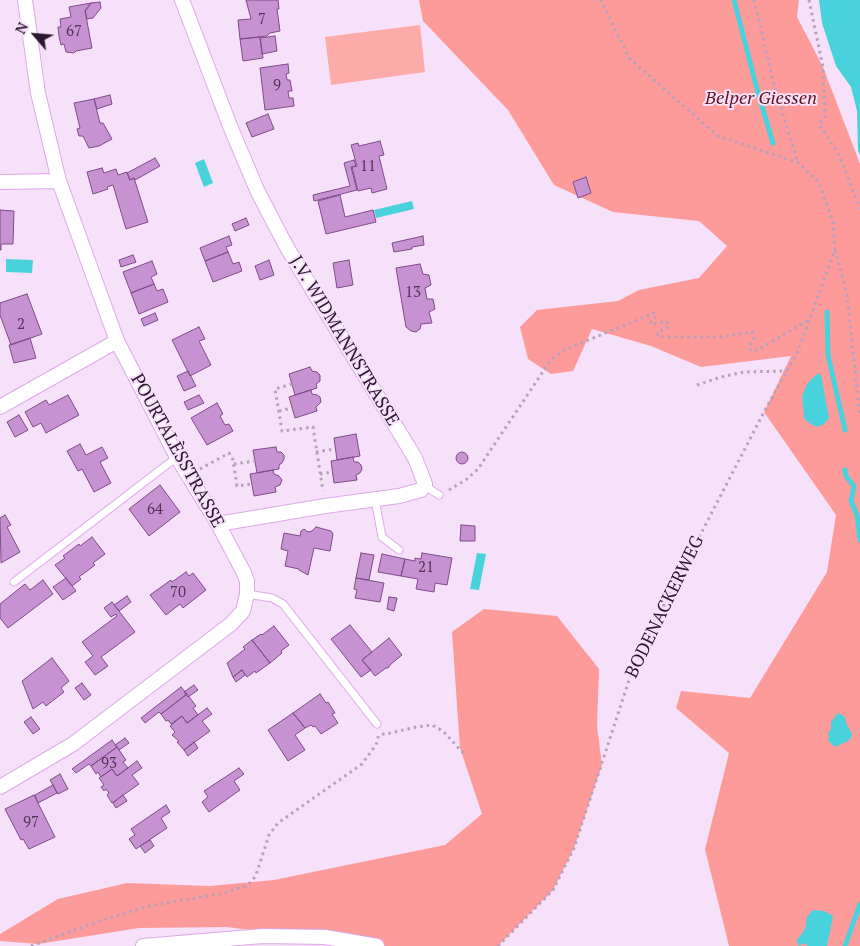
<!DOCTYPE html>
<meta charset="utf-8">
<style>
body{margin:0}
#map{position:relative;width:860px;height:946px;overflow:hidden;background:#f6e0fa;font-family:"PT Serif",serif}
canvas{display:block}
.north{position:absolute;left:10px;top:10px;width:50px;height:50px;-webkit-text-stroke:4px #f6e0fa;paint-order:stroke;rotate:297deg;font-size:14px;font-weight:700;line-height:20px;text-align:center;color:#2c1730}
.north::after{content:'';display:block;margin:auto;width:18px;height:22px;background:#2c1730;clip-path:polygon(50% 0,100% 100%,50% 72%,0 100%)}
</style>
<div id="map">
<canvas width="860" height="946"></canvas>
<div class="north">N</div>
</div>
<script>
const c = document.querySelector('canvas').getContext('2d');
c.lineJoin = 'round';
function fill(path, color) {
  c.fillStyle = color;
  c.fill(path, 'evenodd');
}
function poly(rows) {
  const path = new Path2D();
  for (const r of rows) {
    if (r.length === 3) {
      path.moveTo(r[0] + r[2], r[1]);
      path.arc(r[0], r[1], r[2], 0, 2 * Math.PI);
      continue;
    }
    path.moveTo(r[0], r[1]);
    for (let i = 2; i < r.length; i += 2) path.lineTo(r[i], r[i + 1]);
  }
  return path;
}
function stroke(path, color, width, dash) {
  c.strokeStyle = color;
  c.lineWidth = width;
  c.lineCap = dash ? 'butt' : 'round';
  c.setLineDash(dash || []);
  c.stroke(path);
}
function label(font, color, halo, rows, align = 'center') {
  c.font = font + ' "PT Serif",serif';
  c.lineWidth = 4;
  c.setLineDash([]);
  c.textBaseline = 'middle';
  c.strokeStyle = halo;
  c.fillStyle = color;
  for (const [text, x, y, turn = 0] of rows) {
    c.save();
    c.translate(x, y);
    c.rotate((+turn || 0) * Math.PI / 180);
    c.textAlign = isNaN(turn) ? turn : align;
    if (halo) c.strokeText(text, 0, 0);
    c.fillText(text, 0, 0);
    c.restore();
  }
}
fill(poly([
 [420,25,425,72,331,85,325,37]
]), '#fdaba9');
fill(poly([
 [419,0,799,0,797,17,823,67,860,164,860,946,729,946,705,849,729,753,676,708,681,691,750,698,827,572,836,515,764,412,791,356,701,367,651,346,592,329,573,371,551,374,528,359,520,327,537,310,618,301,639,290,699,278,727,246,699,221,613,212,554,185,508,110,423,21],
 [484,609,557,616,599,669,597,726,602,765,574,848,553,890,498,946,366,946,355,943,227,927,139,928,38,944,0,941,0,934,58,899,127,883,210,886,274,880,445,845,482,814,460,748,452,632]
]), '#fc9b9a');
fill(poly([
 [819,0,860,0,860,156,858,150,857,111,851,87,836,66,822,23],
 [204,159,213,183,204,187,195,163],
 [412,201,414,209,376,218,374,210],
 [6,259,33,260,32,273,6,272],
 [818,373,821,375,829,418,824,424,817,427,809,423,804,418,802,396,807,384],
 [477,553,486,554,479,590,470,589],
 [838,713,845,717,846,723,852,734,851,738,848,741,835,747,828,741,829,737,828,733,831,729,831,722],
 [813,910,824,911,833,916,827,946,808,946,804,943,799,946,797,943,797,940,805,929,807,917]
]), '#48d2db');
stroke(poly([
 [734,0,758,93,773,143],
 [827,312,828,355,845,430],
 [845,470,846,476,854,486,851,501,857,515,860,540],
 [845,946,860,904]
]), '#48d2db', 5);
const building = poly([
 [246,0,278,0,279,9,277,9,280,31,270,33,267,36,240,39,238,20,251,19,246,0],
 [100,2,101,8,93,18,87,19,85,11,91,3,100,2],
 [91,3,85,11,92,48,76,51,74,53,66,52,64,44,61,45,59,36,58,27,61,27,60,19,71,17,69,7,91,3],
 [275,36,277,51,262,54,260,38,275,36],
 [260,37,263,58,243,61,240,39,260,37],
 [288,64,289,73,286,74,287,80,290,80,292,91,288,91,289,98,293,98,294,106,265,110,260,68,288,64],
 [110,95,112,104,97,109,94,99,110,95],
 [94,99,100,123,103,123,112,139,99,146,89,148,83,136,79,136,77,129,80,128,74,103,94,99],
 [268,114,274,129,252,137,246,123,268,114],
 [380,141,384,155,379,156,387,189,372,193,371,188,358,191,352,167,357,166,351,145,358,143,359,146,380,141],
 [155,158,160,166,135,180,134,178,130,180,127,173,155,158],
 [354,160,356,166,351,167,357,190,314,201,313,195,350,186,344,163,354,160],
 [102,168,104,173,116,169,118,175,127,172,130,180,134,178,148,222,126,229,113,185,107,187,108,189,93,194,87,172,102,168],
 [586,177,591,193,578,198,573,182,586,177],
 [340,195,345,217,373,210,376,222,326,234,318,201,340,195],
 [0,210,14,211,13,244,1,244,1,250,0,250,0,210],
 [246,218,249,225,235,231,232,224,246,218],
 [229,236,232,245,226,247,228,252,205,261,200,248,229,236],
 [423,236,424,245,412,247,412,249,394,252,392,243,423,236],
 [228,252,233,264,239,262,242,271,213,282,205,261,228,252],
 [133,255,136,262,121,267,119,260,133,255],
 [269,260,274,275,260,280,255,266,269,260],
 [349,260,353,285,337,288,333,263,349,260],
 [152,261,157,274,151,277,154,284,131,293,123,272,152,261],
 [420,264,423,274,429,275,431,285,425,288,427,299,433,299,435,309,429,312,432,323,421,324,420,329,416,332,411,331,406,327,396,268,420,264],
 [154,284,157,291,163,289,168,302,139,314,131,293,154,284],
 [27,294,42,334,11,345,0,315,0,303,27,294],
 [155,313,158,320,144,326,141,319,155,313],
 [199,327,205,339,199,341,211,365,190,376,172,340,199,327],
 [30,338,36,358,14,363,9,345,30,338],
 [310,367,312,371,317,372,320,375,320,381,316,384,317,388,295,395,289,374,310,367],
 [188,371,196,386,184,391,177,376,188,371],
 [311,390,312,394,317,395,320,397,321,402,316,407,317,411,295,418,289,397,311,390],
 [68,395,79,415,46,433,41,423,33,427,25,412,46,400,49,405,68,395],
 [199,395,204,403,188,410,184,402,199,395],
 [217,403,223,414,220,416,225,425,229,424,233,431,207,445,191,418,217,403],
 [19,415,28,430,15,437,7,422,19,415],
 [356,434,360,456,337,460,334,438,356,434],
 [80,444,86,455,102,447,108,458,100,462,111,483,94,492,82,469,78,471,67,451,80,444],
 [276,447,277,452,281,452,284,455,284,459,282,463,279,465,279,469,257,473,253,450,276,447],
 [462,458,6],
 [353,457,354,462,358,462,361,465,362,469,360,473,356,475,357,480,334,483,331,461,353,457],
 [273,470,274,474,279,476,282,480,280,485,275,487,276,492,254,496,250,474,273,470],
 [160,485,180,512,149,536,129,509,160,485],
 [5,515,11,525,7,527,20,552,1,563,0,518,5,515],
 [461,525,475,526,475,541,460,541,461,525],
 [316,527,331,531,333,534,330,551,314,548,308,575,299,570,299,569,285,566,288,551,281,549,284,533,300,536,301,531,304,529,308,532,312,531,316,527],
 [92,537,105,554,93,563,95,565,79,577,81,579,72,586,55,565,65,558,63,556,79,544,80,546,92,537],
 [361,553,374,555,369,580,356,578,361,553],
 [422,553,452,558,447,585,435,583,434,592,416,589,418,579,401,576,405,559,415,561,415,558,421,559,422,553],
 [382,554,405,559,401,576,378,572,382,554],
 [186,572,189,576,193,573,206,590,183,608,180,604,166,615,150,595,171,580,172,582,186,572],
 [66,578,76,591,63,600,53,587,66,578],
 [356,578,384,583,380,602,355,598,357,590,354,589,356,578],
 [43,580,53,594,8,628,0,618,0,604,25,584,30,590,43,580],
 [127,596,131,602,119,611,114,605,127,596],
 [389,597,397,598,394,611,387,609,389,597],
 [112,602,135,632,101,657,108,666,95,675,85,662,93,656,82,642,117,616,116,614,111,617,104,608,112,602],
 [350,625,372,652,362,660,371,670,361,677,331,639,350,625],
 [274,626,289,645,281,651,282,653,270,663,252,640,261,634,262,635,274,626],
 [389,638,402,655,391,664,388,668,386,668,375,676,362,660,389,638],
 [252,640,270,663,256,673,255,671,247,677,242,670,233,677,227,663,245,649,243,647,252,640],
 [52,658,69,681,61,688,64,692,46,706,43,702,33,709,22,681,52,658],
 [242,670,245,675,236,682,233,677,242,670],
 [82,683,91,695,84,700,75,688,82,683],
 [194,685,198,690,188,697,184,692,194,685],
 [181,687,187,694,161,714,159,712,145,723,141,718,181,687],
 [187,694,196,706,193,708,198,715,187,723,182,716,171,724,168,720,166,721,161,714,187,694],
 [320,694,326,703,328,702,335,713,332,714,338,723,321,734,315,726,313,727,311,725,305,728,293,713,320,694],
 [207,708,212,714,202,721,210,731,184,750,177,742,179,741,172,735,175,732,170,726,182,716,187,723,207,708],
 [293,713,305,728,295,735,305,750,288,761,268,730,293,713],
 [31,717,40,729,33,734,24,722,31,717],
 [125,738,129,743,119,750,115,745,125,738],
 [112,740,117,747,91,766,89,764,76,773,72,769,112,740],
 [194,742,198,748,188,756,184,750,194,742],
 [117,747,126,760,123,762,128,768,117,776,112,769,101,777,98,772,96,774,91,766,117,747],
 [137,761,142,768,132,775,139,784,112,803,107,795,109,793,106,789,104,791,101,787,104,785,99,778,112,769,117,776,137,761],
 [239,768,244,774,234,781,240,790,209,812,202,802,208,797,204,791,239,768],
 [60,774,68,789,58,794,50,780,60,774],
 [53,785,57,793,38,803,35,795,53,785],
 [34,795,55,837,29,849,23,839,21,840,5,809,34,795],
 [123,795,127,801,116,808,113,803,123,795],
 [166,805,170,812,161,818,167,828,136,849,129,839,135,835,131,829,166,805],
 [150,840,154,846,145,853,140,846,150,840]
]);
fill(building, '#c792d2');
stroke(building, '#7e4c87', 1);
const service = poly([
 [425,486,439,495],
 [375,499,382,537,399,550],
 [14,582,177,457],
 [247,594,272,598,283,604,377,724]
]);
const minor = poly([
 [182,0,230,126,257,190,274,223,289,251,415,458,425,484,421,490,399,496,325,506,218,524],
 [0,182,59,181],
 [0,407,117,341],
 [0,787,73,744,231,624,243,611,247,594,247,581,244,573,218,524,177,457,117,341,59,181,38,93,25,0],
 [143,946,263,936,325,937,377,946]
]);
stroke(service, '#dfa8e9', 9);
stroke(minor, '#dfa8e9', 16);
stroke(poly([
 [754,0,775,88,798,163],
 [809,0,823,67,825,117,819,124,839,155,860,209],
 [835,250,847,294,860,417],
 [292,384,275,389,282,431,313,427,323,491],
 [697,385,721,377,744,372,787,371],
 [279,411,292,408],
 [316,452,335,449],
 [234,464,255,461],
 [200,469,229,453,233,460,237,486,252,484],
 [320,474,332,472],
 [449,490,467,479,478,469,550,361,562,351,654,313,657,316,651,322,652,325,666,321,669,324,668,327,657,333,659,337,720,337,752,332,755,336,749,348,751,351,758,350,810,319],
 [382,734,386,734,416,727,432,725,443,731,464,754],
 [31,946,102,920,153,905,220,894,246,886,252,881,256,875,269,835,278,823,362,764,376,745,379,734],
 [498,946,553,890,574,848,632,671,653,626,764,412,798,351,835,250,833,221,819,183,799,163,718,136,629,58,601,0]
]), '#b7a1bb', 3, [2.5, 4]);
stroke(service, '#fff', 7);
stroke(minor, '#fff', 14);
label('15px', '#533658', null, [
 ["7",262,20],
 ["67",74,32],
 ["9",277,86],
 ["11",368,167],
 ["13",413,293],
 ["2",21,325],
 ["64",155,510],
 ["21",426,568],
 ["70",178,593],
 ["93",109,764],
 ["97",31,823]
]);
label('italic 18px', '#640f19', '#f6e0fa', [
 ["Belper Giessen",761,99]
]);
label('18px', '#2c1730', '#f6e0fa', [
 ["J.V. WIDMANNSTRASSE",344,341,59],
 ["POURTALÈSSTRASSE",177,451,61],
 ["BODENACKERWEG",665,607,-64]
]);
</script>
